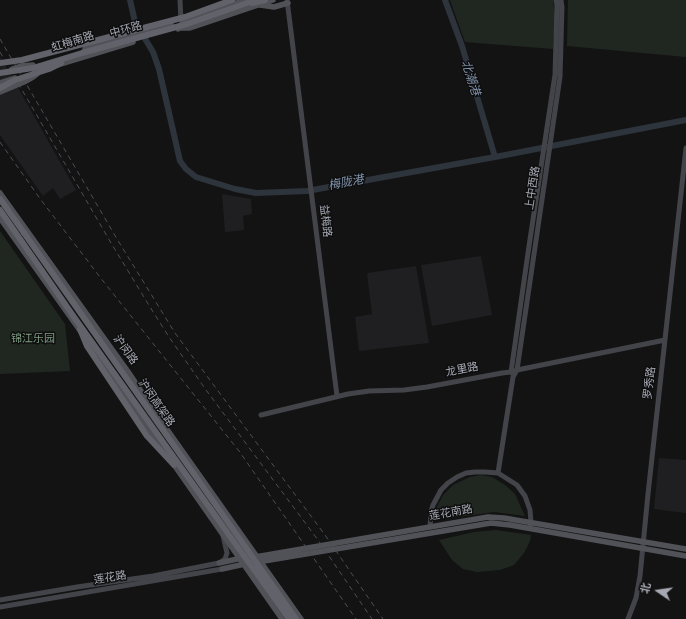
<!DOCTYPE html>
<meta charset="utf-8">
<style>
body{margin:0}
#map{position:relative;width:686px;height:619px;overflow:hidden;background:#131314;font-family:"DejaVu Sans","Noto Sans SC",sans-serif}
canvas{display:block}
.north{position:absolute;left:638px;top:571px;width:40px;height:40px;-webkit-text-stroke:3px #0e0e0f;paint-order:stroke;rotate:283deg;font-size:11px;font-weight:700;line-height:16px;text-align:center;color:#a6a9b3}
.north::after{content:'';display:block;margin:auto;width:14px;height:18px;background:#a6a9b3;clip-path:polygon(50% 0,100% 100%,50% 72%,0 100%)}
</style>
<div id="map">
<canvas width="686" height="619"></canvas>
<div class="north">北</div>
</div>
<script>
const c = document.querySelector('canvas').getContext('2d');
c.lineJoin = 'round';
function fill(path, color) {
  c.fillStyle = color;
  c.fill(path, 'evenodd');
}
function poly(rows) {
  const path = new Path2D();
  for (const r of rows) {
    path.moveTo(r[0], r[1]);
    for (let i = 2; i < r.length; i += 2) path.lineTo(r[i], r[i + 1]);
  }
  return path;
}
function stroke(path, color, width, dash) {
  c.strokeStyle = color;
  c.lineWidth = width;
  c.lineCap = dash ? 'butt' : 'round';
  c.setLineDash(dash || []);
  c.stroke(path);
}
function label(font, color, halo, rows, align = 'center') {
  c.font = font + ' "DejaVu Sans","Noto Sans SC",sans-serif';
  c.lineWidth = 3;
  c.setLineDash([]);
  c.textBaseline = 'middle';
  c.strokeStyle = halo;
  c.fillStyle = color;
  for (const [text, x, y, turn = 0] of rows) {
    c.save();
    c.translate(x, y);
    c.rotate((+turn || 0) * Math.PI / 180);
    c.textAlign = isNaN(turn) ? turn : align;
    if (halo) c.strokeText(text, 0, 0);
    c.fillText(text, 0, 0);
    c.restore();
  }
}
fill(poly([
 [0,56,76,190,60,199,53,188,43,196,0,135],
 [222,194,251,199,252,214,243,216,244,230,225,232],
 [481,256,492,315,432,326,421,265],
 [416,266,429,343,359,351,355,317,372,314,367,273],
 [659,458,686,460,686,513,654,509]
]), '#1f1f21');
fill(poly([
 [450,0,553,0,555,16,553,49,465,42],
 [568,0,686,0,686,57,567,46],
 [0,231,65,324,70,371,0,374],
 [481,475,492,477,505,485,515,494,525,516,494,512,437,520,433,515,443,495,453,485,470,477],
 [496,530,531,535,530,541,524,553,514,565,500,570,477,572,463,569,452,560,439,540,474,532]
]), '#202721');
stroke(poly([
 [130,0,135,22,153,52,159,69,180,161,186,169,196,177,235,189,256,193,307,191,495,157,686,120],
 [445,0,462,46,495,157]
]), '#2e343c', 6);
stroke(poly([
 [180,0,181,21],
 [287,0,337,396],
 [512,373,511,372,529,246,555,75,557,5,556,0],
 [261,415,348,394,369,391,404,390,427,387,502,373,511,372,517,370,665,340],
 [498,473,513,377,517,370,560,77,562,7,561,0],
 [430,527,431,512,433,505,441,490,448,483,457,477,466,473,475,472,485,472,498,473,517,485,525,496,530,510,531,522,530,528],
 [0,600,77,587,153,576,219,563,225,559,227,553,223,536],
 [0,607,222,569],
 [628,619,636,598,640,576,648,494,686,148]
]), '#434449', 5);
stroke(poly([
 [260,5,274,7,288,3],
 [183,20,221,9,244,0],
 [178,29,181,28,190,28,273,0],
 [85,49,171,24],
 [57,65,133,42],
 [0,193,129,373,159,418,301,619],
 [0,218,81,332],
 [87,341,167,455],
 [172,462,282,619],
 [255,557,488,517,504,518,686,549],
 [258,562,491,523,510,525,686,556],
 [219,563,242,558],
 [222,569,245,564]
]), '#515258', 5.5);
stroke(poly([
 [252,3,265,0],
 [0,199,24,233]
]), '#61626a', 6);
stroke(poly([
 [0,39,117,239,175,333,325,535,383,619],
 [0,52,111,243,150,307,169,337,206,390,318,540,372,619],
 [0,142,41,200,103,281,239,451,356,619]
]), '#4e4f54', 1, [5, 4]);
stroke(poly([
 [12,69,21,66,33,65],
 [0,83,15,78],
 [0,92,24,82,33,77,37,74]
]), '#515258', 5.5);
stroke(poly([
 [0,63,22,60,185,17,232,0],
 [0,73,33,68,82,53,187,24,256,0],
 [0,88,15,80,49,69,61,63],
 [0,210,74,317,289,619],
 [24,233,296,619],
 [80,329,87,346,147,436,174,465]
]), '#61626a', 6);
label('11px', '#a6a9b3', '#0e0e0f', [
 ["中环路",126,30,-15],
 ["虹梅南路",73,42,-17],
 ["上中西路",533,188,-81],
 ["益梅路",325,221,83],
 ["沪闵路",125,350,54],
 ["龙里路",462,370,-11],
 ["罗秀路",650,383,-83],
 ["沪闵高架路",156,403,55],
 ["莲花南路",451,513,-10],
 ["莲花路",110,578,-9]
]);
label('11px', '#7f9d83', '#0e0e0f', [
 ["锦江乐园",33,339]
]);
label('italic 12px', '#8093ab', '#0e0e0f', [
 ["北潮港",470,78,72],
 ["梅陇港",346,183,-11]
]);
</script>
